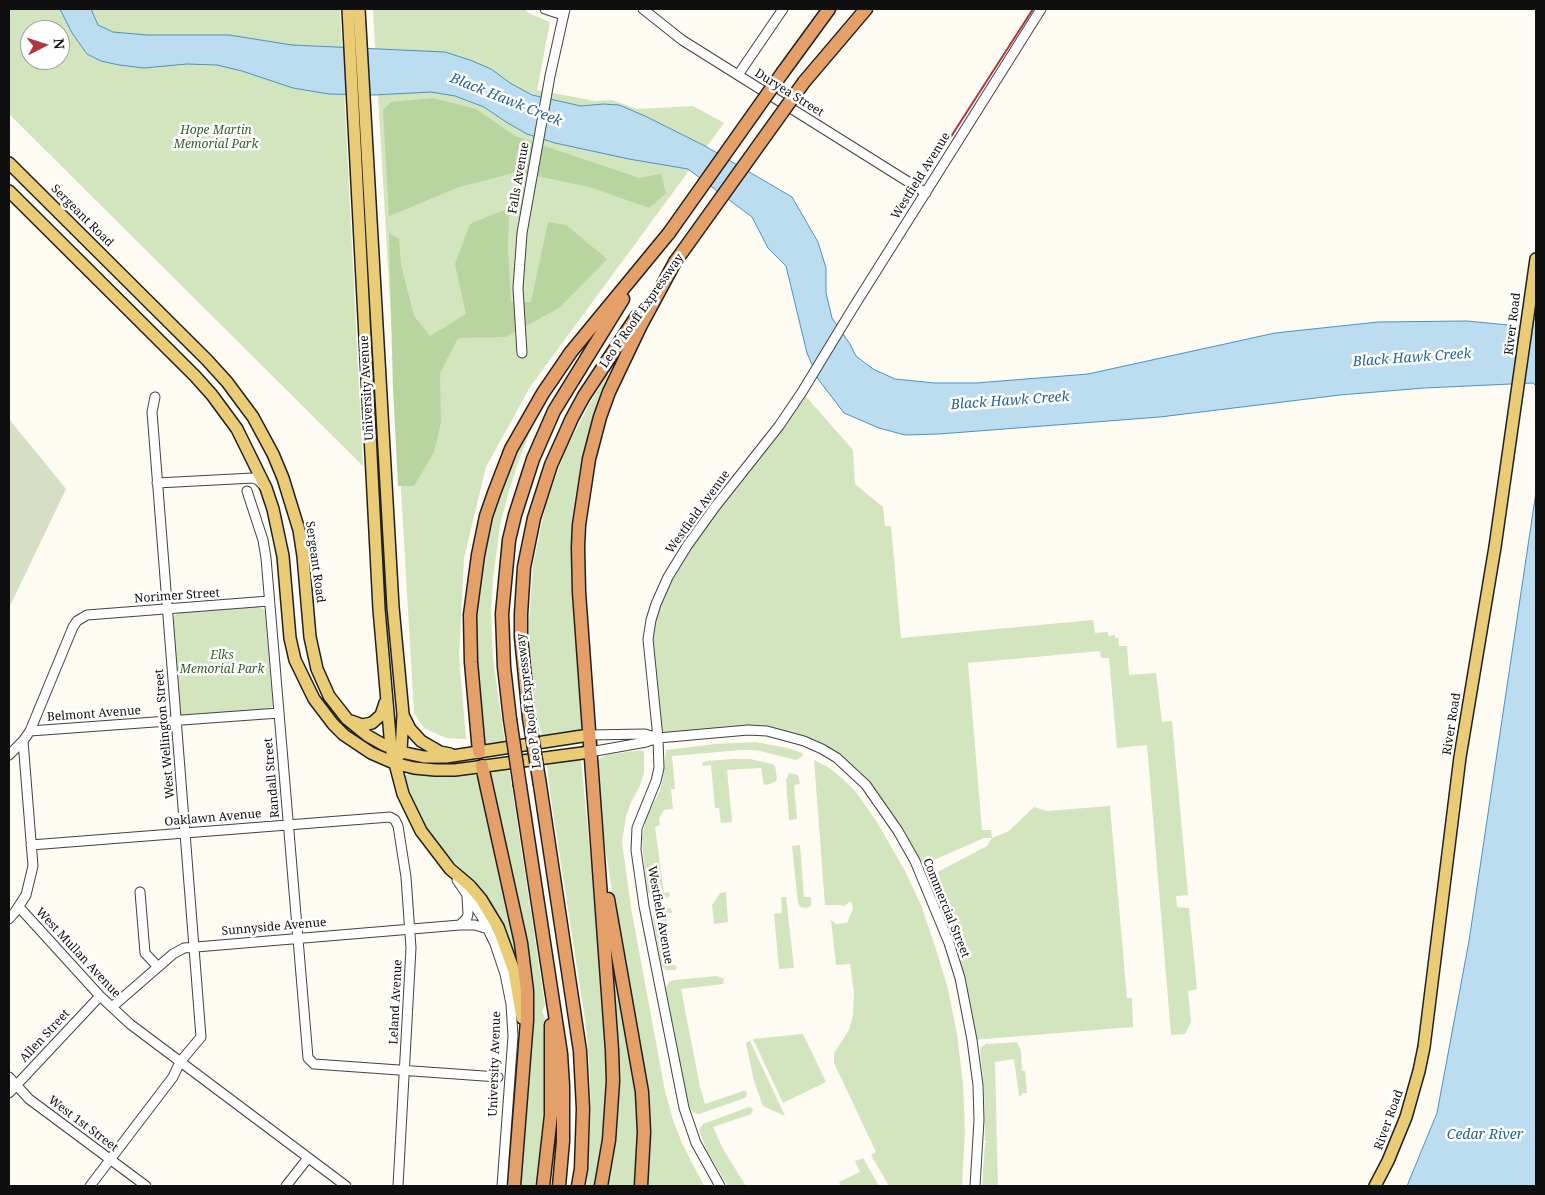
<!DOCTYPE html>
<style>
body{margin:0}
#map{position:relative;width:1545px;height:1195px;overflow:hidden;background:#fdfbf2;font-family:"Noto Serif",serif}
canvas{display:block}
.frame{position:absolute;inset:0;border:10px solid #0f0f0f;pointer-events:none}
.north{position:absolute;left:20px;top:20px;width:50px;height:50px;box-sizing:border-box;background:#fff;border:1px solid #9f9f9f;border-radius:50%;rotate:85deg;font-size:14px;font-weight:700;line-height:20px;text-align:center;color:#0f0f0f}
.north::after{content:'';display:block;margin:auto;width:18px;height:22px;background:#b0353c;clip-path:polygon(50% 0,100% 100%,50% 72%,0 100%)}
</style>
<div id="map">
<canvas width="1545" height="1195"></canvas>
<div class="frame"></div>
<div class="north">N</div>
</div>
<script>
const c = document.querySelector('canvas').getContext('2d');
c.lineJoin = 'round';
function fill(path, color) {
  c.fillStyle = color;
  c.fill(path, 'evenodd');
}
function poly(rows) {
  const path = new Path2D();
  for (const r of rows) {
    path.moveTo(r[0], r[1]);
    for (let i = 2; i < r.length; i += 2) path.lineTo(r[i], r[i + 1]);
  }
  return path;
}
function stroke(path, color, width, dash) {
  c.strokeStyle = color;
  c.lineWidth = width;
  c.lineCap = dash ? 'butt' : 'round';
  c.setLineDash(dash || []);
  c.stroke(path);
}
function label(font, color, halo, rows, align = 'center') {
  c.font = font + ' "Noto Serif",serif';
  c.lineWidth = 5;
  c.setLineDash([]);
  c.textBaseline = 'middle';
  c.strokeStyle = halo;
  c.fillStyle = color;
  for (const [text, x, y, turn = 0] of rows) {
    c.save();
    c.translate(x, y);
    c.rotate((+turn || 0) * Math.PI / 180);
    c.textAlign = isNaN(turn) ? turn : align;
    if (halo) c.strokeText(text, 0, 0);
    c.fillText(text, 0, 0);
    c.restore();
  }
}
fill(poly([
 [9,9,340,9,363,466,9,114],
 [30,30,60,30,60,60,30,60],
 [373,9,525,9,528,13,550,22,537,90,595,101,612,100,637,109,693,106,724,123,530,387,486,467,464,558,459,656,466,739,446,738,424,728,414,713],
 [607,375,610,377,583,462,575,505,572,540,571,573,573,605,584,731,543,739,537,717,530,650,529,623,533,564,546,504,565,451,590,403],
 [802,392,853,450,855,484,883,507,885,526,891,526,901,638,1093,620,1095,633,1108,632,1108,636,1115,635,1115,638,1118,638,1119,646,1127,646,1129,675,1156,673,1162,722,1172,721,1188,895,1176,896,1177,907,1189,908,1197,989,1188,991,1191,1022,1185,1034,1171,1035,1147,745,1117,748,1109,658,1101,658,1100,651,968,663,982,830,991,830,992,838,1009,831,1034,807,1047,811,1110,806,1127,998,1132,998,1133,1027,972,1040,967,1009,922,877,932,875,987,846,992,838,984,838,927,863,915,861,878,801,837,758,767,731,658,738,648,639,668,577],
 [538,414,523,449,509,490,500,525,493,579,491,611,493,659,505,743,483,745,474,617,489,522,510,462],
 [258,607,264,609,265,612,273,706,268,710,183,716,180,714,172,619,174,616,178,613],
 [755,742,788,748,802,753,803,756,796,760,756,750,740,750,672,756,675,789,671,789,673,809,664,810,659,818,660,825,655,827,664,893,669,892,670,896,667,898,653,898,648,892,643,854,642,837,647,816,660,791,663,779,666,750,715,744],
 [641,750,644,752,644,773,639,788,632,800,626,816,622,842,631,908,665,1091,673,1120,682,1143,704,1186,644,1186,647,1144,621,950,603,833,596,765,600,758,607,755],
 [581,759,601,968,608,1063,604,1142,597,1186,587,1186,591,1112,589,1059,585,1019,551,799,547,765,552,763],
 [734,759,750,759,772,764,775,766,777,778,776,781,770,784,764,785,761,768,727,770,732,822,721,823,719,808,715,808,711,765,703,766,702,763,707,761],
 [814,760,828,767,843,779,856,792,877,822,905,871,921,905,935,946,948,989,957,1034,963,1084,965,1131,962,1186,889,1186,871,1155,876,1152,834,1063,834,1053,849,1030,853,1015,854,993,850,964,836,965,831,920,836,924,847,923,853,909,851,901,844,906,840,905,825,905],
 [509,768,545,1005,542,1012,544,1015,546,1029,547,1104,538,1186,520,1186,530,1036,489,770],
 [411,772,473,774,480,779,514,924,522,983,481,892,435,840,419,815,405,784,405,776],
 [789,773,798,775,800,784,794,785,797,819,789,820,786,780],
 [800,845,804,897,810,897,811,899,811,906,806,908,800,907,798,903,792,846],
 [726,892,728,922,714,924,712,905,720,893],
 [781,897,786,897,794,968,779,969,774,914,782,913],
 [669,908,671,909,672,913,666,914,671,964,677,966,676,970,666,970,662,966,653,919,656,911],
 [606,920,631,1049,639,1114,636,1186,606,1186,608,1178],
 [717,976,724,979,723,984,681,989,700,1087,705,1104,743,1091,746,1091,747,1095,745,1098,699,1114,694,1113,690,1109,686,1094,666,988,669,982,674,980],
 [803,1034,826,1082,783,1103,753,1039],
 [750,1041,785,1116,763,1106,754,1081,746,1043],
 [1017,1042,1021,1050,1022,1071,1025,1071,1027,1093,1022,1093,1022,1095,1019,1096,1014,1059,995,1062,998,1186,982,1186,985,1143,987,1142,985,1141,984,1087,980,1050,981,1047,988,1043,989,1045,990,1044],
 [749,1107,753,1109,751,1114,713,1127,723,1149,746,1186,728,1186,708,1153,699,1130,703,1124],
 [863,1158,879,1186,841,1186,839,1182,860,1172,855,1161]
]), '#d3e5be');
fill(poly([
 [433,98,476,109,515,136,639,178,661,174,666,193,649,208,590,187,517,172,459,187,389,216,383,110,391,102],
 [509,208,508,250,511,302,531,302,548,222,566,225,607,259,559,308,505,337,458,338,440,373,441,422,434,452,414,486,398,486,393,388,389,233,399,239,401,265,414,316,430,336,466,314,455,264,470,224]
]), '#b8d49f');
fill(poly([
 [9,419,66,489,9,608]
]), '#d6dec4');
const water = poly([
 [60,9,91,9,98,25,113,32,147,35,229,35,292,45,445,52,470,60,491,69,510,83,532,95,581,106,603,104,619,105,645,116,705,146,792,197,818,242,826,268,826,293,832,318,850,344,856,356,873,369,895,379,935,383,976,383,1088,374,1275,333,1378,322,1467,321,1529,327,1536,317,1536,386,1533,383,1424,388,1340,395,1160,417,939,434,905,435,879,428,844,413,818,379,807,353,786,266,768,248,752,217,688,169,629,159,555,143,527,134,506,122,484,107,455,96,431,92,374,95,329,94,293,88,242,71,217,65,187,64,144,68,119,65,101,61,87,54,72,33,60,9],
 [1536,492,1536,1186,1407,1186,1437,1113,1469,941,1536,492]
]);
fill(water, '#bcddf0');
stroke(water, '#4a92bf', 1);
const minor = poly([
 [545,9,563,15],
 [643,9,682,40,926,193],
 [738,75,783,9],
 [522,353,518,288,522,233,550,76,565,9],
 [157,483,253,478,258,480,264,486],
 [247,491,263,540,266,558,308,1058,314,1064,498,1077],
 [30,731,279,713],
 [589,735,645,734,658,738],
 [590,752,646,742,658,738,748,730,767,731,804,741,822,749,837,758,866,785,898,831,915,861,949,943,960,978,972,1040,978,1085,979,1120,975,1186],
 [9,755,23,741,30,731,73,627,77,621,87,615,269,601],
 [31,845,390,817,395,820,398,826,406,877,411,948,398,1186],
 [457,880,482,917,495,944,505,974,511,1004,513,1036,502,1186],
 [140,892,145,953,158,967],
 [19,907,100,996,130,1024,346,1186],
 [9,919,15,912,26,895,33,866,23,741],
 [460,925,467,918,468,914,467,897],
 [112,1007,173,954,184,948,460,925,475,925,488,929],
 [9,1077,29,1099,146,1186],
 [9,1093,100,996],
 [90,1186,173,1077,180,1062,201,1037,152,412,155,397],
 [286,1186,308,1158],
 [720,1186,696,1143,684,1108,644,906,636,850,637,828,656,781,659,768,658,738,648,639,651,620,656,604,668,577,687,546,715,507,779,426,802,392,853,308,1041,9]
]);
const major = poly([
 [348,9,379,609,391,748,403,794,421,831,450,869,470,886,481,899,498,927,514,971,522,1018],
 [359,9,393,607,403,714,401,752,397,758],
 [9,163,207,360,227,382,253,417,273,454,283,478,299,530,303,556,310,637,317,669,329,696,347,719,368,736,384,745,401,752,424,757,446,757,589,735],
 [9,191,195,376,212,395,237,429,266,488,273,509,283,556,290,638,295,660,314,699,333,724,344,735,371,753,394,763,414,768,435,770,455,770,590,752],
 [403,715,410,729,421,741,440,752,450,754],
 [351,721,362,725,372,723,381,715,385,703],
 [1375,1186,1388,1161,1406,1117,1419,1071,1424,1047,1460,757,1495,547,1536,259]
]);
const highway = poly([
 [783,72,829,9],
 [804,82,866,9],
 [529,718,521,637,521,614,524,567,534,518,551,465,572,418,584,396,637,316],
 [510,719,504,667,502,614,509,540,515,515,533,459,554,411,623,299],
 [479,752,471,662,470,615,478,555,486,516,494,493,511,449,543,393,571,352,669,233],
 [482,766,521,943,527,991,527,1020,514,1186],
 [540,785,580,1051,583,1109,581,1169,578,1186],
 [520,786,561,1054,563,1086,563,1141,559,1186],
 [608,899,642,1092,644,1132,641,1186],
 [543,1186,551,1115,551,1025],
 [601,1186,609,1140,613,1081,612,1050,579,592,578,547,579,525,589,459,600,417,609,392,640,327,675,262]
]);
stroke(minor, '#424242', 11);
stroke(major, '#202020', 14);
stroke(highway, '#202020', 15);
stroke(minor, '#fff', 9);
stroke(major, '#eacc76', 11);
stroke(highway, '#e5a069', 12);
stroke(poly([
 [922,176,943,149,1033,9]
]), '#b0353c', 2);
const highwayBridge = poly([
 [669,233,783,72],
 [675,262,804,82],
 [529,718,540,785],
 [510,719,520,786]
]);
stroke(highwayBridge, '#202020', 15, []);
stroke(highwayBridge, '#e5a069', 12);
label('12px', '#0f0f0f', '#fff', [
 ["Duryea Street",789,93,32],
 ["Westfield Avenue",921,176,-58],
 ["Falls Avenue",519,178,-80],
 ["Sergeant Road",82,216,45],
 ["Leo P Rooff Expressway",642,311,-55],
 ["River Road",1513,324,-83],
 ["University Avenue",367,388,-93],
 ["Westfield Avenue",698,512,-54],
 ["Sergeant Road",315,562,82],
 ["Norimer Street",177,596,-4],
 ["Leo P Rooff Expressway",529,701,-97],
 ["Belmont Avenue",94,714,-4],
 ["River Road",1452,724,-81],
 ["West Wellington Street",165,734,-95],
 ["Randall Street",272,778,-95],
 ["Oaklawn Avenue",213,818,-5],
 ["Commercial Street",946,908,68],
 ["Westfield Avenue",660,915,80],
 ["Sunnyside Avenue",274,927,-5],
 ["West Mullan Avenue",78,953,47],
 ["Leland Avenue",396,1002,-87],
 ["Allen Street",45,1036,-47],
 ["University Avenue",495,1064,-88],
 ["River Road",1389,1120,-70],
 ["West 1st Street",83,1124,37]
]);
label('italic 12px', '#326026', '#fff', [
 ["Hope Martin",216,131],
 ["Memorial Park",216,145],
 ["Elks",222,656],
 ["Memorial Park",222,670]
]);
label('italic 14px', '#256493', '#fff', [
 ["Black Hawk Creek",506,100,22],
 ["Black Hawk Creek",1412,358,-4],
 ["Black Hawk Creek",1010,401,-4],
 ["Cedar River",1485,1135]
]);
</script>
